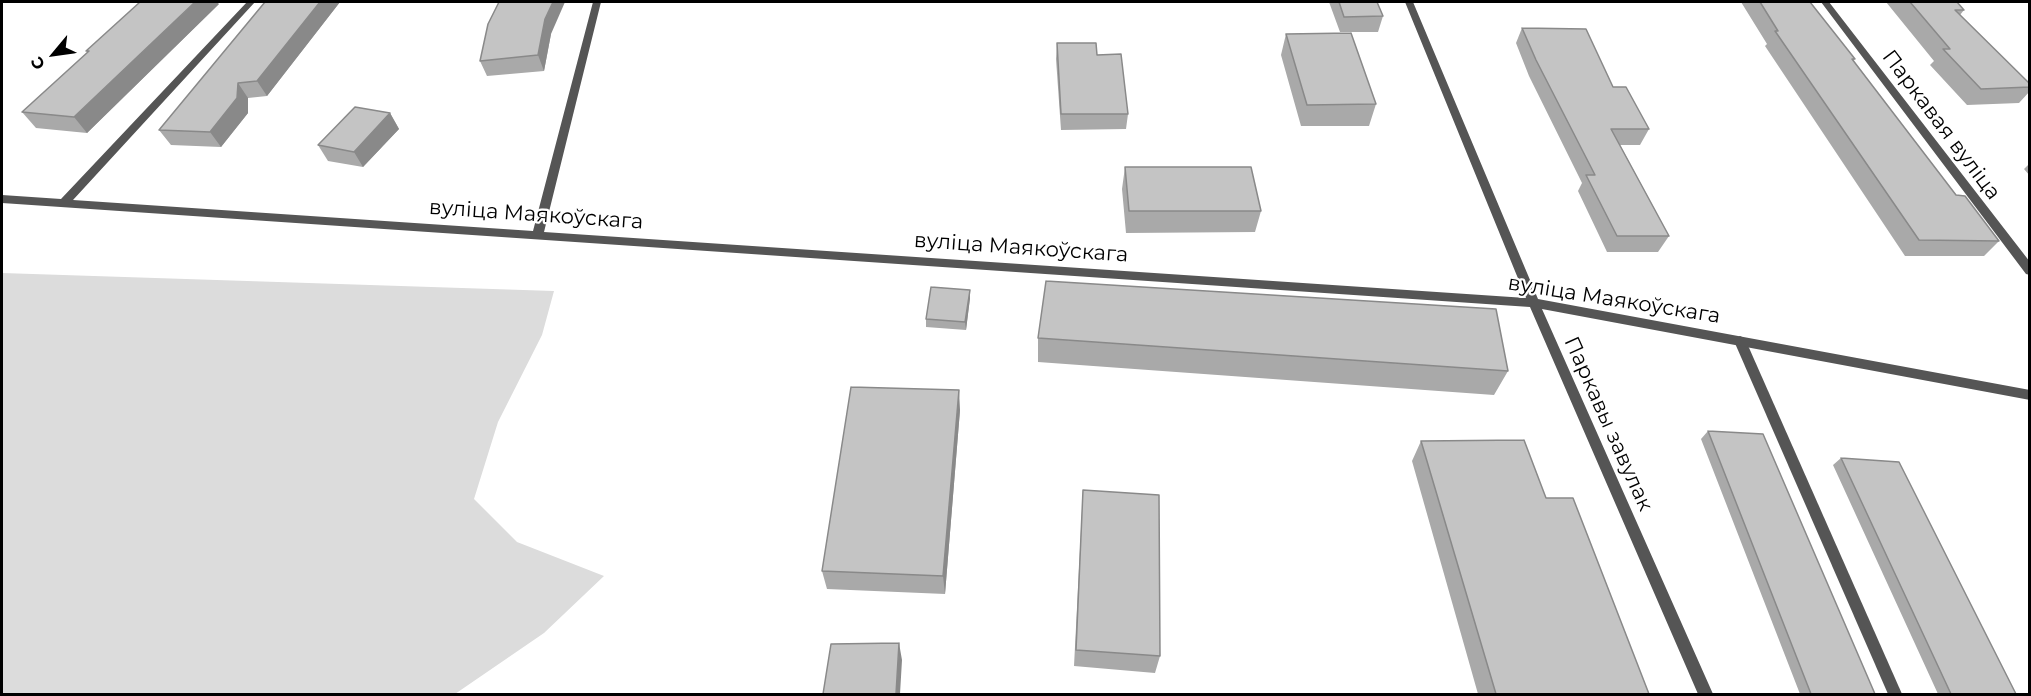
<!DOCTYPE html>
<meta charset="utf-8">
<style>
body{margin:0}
#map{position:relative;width:2031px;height:696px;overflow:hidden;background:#fff;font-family:Montserrat,sans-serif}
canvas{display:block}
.frame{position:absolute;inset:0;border:3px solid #000;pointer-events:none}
.north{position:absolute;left:24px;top:24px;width:60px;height:60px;-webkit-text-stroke:4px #fff;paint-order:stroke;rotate:241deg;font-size:16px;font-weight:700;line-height:24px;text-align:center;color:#000}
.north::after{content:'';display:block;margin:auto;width:21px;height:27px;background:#000;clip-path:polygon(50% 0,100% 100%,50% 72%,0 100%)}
</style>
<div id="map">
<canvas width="2031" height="696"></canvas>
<div class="frame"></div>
<div class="north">С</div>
</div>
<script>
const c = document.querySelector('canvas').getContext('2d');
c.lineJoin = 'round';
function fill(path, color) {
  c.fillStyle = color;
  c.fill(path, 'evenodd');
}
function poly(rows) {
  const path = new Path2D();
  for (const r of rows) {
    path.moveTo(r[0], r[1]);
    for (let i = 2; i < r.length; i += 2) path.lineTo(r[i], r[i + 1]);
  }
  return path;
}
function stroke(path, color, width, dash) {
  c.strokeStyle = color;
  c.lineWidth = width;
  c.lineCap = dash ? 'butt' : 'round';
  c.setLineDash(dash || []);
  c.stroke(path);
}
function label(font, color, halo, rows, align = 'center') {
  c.font = font + ' Montserrat,sans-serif';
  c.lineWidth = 4.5;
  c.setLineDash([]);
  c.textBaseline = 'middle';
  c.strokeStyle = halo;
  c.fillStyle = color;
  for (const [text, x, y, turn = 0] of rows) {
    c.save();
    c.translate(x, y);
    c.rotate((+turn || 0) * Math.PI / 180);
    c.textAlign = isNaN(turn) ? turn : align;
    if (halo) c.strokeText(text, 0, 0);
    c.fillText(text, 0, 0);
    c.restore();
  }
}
fill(poly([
 [2,273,554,291,542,335,498,422,474,499,517,542,604,576,544,633,455,694,2,694]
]), '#dcdcdc');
fill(poly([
 [1740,336,1744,338,1746,341,1902,694,1888,694,1734,341,1736,338,1740,336]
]), '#555');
fill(poly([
 [247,2,255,2,73,200,533,231,593,2,601,2,544,232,1526,298,1405,2,1413,2,1538,299,2030,390,2030,400,1542,309,1713,694,1698,694,1530,307,2,203,2,195,61,199,247,2],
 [1821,2,1829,2,2030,262,2030,275,2026,274,1821,2]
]), '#555');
fill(poly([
 [265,2,340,2,267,96,248,98,248,113,221,147,171,145,159,130],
 [1329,2,1377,2,1383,16,1378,32,1340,32],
 [1741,2,1810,2,1855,59,1853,60,1956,195,1999,241,1984,256,1905,256,1765,46,1767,44],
 [1886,2,1957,2,1964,10,1960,15,2030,84,2030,91,2019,103,1967,105,1930,65,1934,61],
 [219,4,87,133,36,128,22,112,88,52,86,51],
 [1522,28,1613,87,1649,129,1640,145,1620,145,1669,236,1658,252,1607,252,1578,191,1582,183,1529,76,1516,43],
 [551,34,544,71,487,76,480,61],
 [1286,34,1376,104,1369,126,1301,126,1281,55],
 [1057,43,1128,114,1126,129,1061,130,1056,59],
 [390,113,399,129,363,167,328,161,318,145],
 [2030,163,2030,176,2024,169],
 [1125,167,1261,211,1255,232,1126,233,1122,189],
 [970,290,970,298,966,330,926,327,926,319],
 [1038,338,1508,371,1494,395,1038,362],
 [960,410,945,594,827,589,822,571],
 [1708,431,1875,694,1800,694,1701,439],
 [1421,441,1649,694,1478,694,1412,461],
 [1841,458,2016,694,1938,694,1833,465],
 [1083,490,1160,656,1155,673,1074,666]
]), '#a9a9a9');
fill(poly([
 [195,2,217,2,219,4,87,133,74,117],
 [320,2,340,2,267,96,257,81],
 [553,2,565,2,551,34,544,71,538,55,545,19],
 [238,83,248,98,248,113,221,147,210,132],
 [390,113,399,129,363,167,354,152],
 [970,290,970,298,966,330,965,322],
 [959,390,960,410,945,594,943,576],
 [899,643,902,660,900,694,896,694]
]), '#898989');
const building = poly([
 [140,2,195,2,74,117,22,112,89,51,86,51,140,2],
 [265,2,320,2,257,81,238,83,237,98,210,132,159,130,265,2],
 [499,2,553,2,545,19,538,55,480,61,488,24,499,2],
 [1339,2,1377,2,1383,16,1344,17,1339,2],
 [1760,2,1810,2,1855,59,1852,59,1956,195,1965,196,1999,241,1919,240,1775,31,1778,31,1760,2],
 [1910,2,1957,2,1964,10,1955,10,2030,84,2030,87,1981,89,1943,49,1950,49,1910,2],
 [1522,28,1586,29,1613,87,1626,87,1649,129,1611,129,1669,236,1617,236,1586,175,1595,175,1536,60,1522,28],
 [1351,33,1376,104,1307,105,1286,34,1351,33],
 [1057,43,1096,43,1097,55,1121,54,1128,114,1061,114,1057,43],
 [355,107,390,113,354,152,318,145,355,107],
 [1125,167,1251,167,1261,211,1129,211,1125,167],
 [1046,281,1496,309,1508,371,1038,338,1046,281],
 [931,287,970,290,965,322,926,319,931,287],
 [851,387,959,390,943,576,822,571,851,387],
 [1708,431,1763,434,1875,694,1811,694,1708,431],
 [1524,440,1546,498,1573,498,1649,694,1496,694,1421,441,1524,440],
 [1841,458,1899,462,2016,694,1951,694,1841,458],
 [1083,490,1159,495,1160,656,1076,650,1083,490],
 [899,643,896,694,823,694,831,644,899,643]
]);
fill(building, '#c4c4c4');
stroke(building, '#898989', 1.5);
label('21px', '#000', '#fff', [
 ["Паркавая вуліца",1941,125,53],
 ["вуліца Маякоўскага",536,215,4],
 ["вуліца Маякоўскага",1021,248,4],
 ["вуліца Маякоўскага",1614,300,9],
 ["Паркавы завулак",1608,424,66]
]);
</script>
